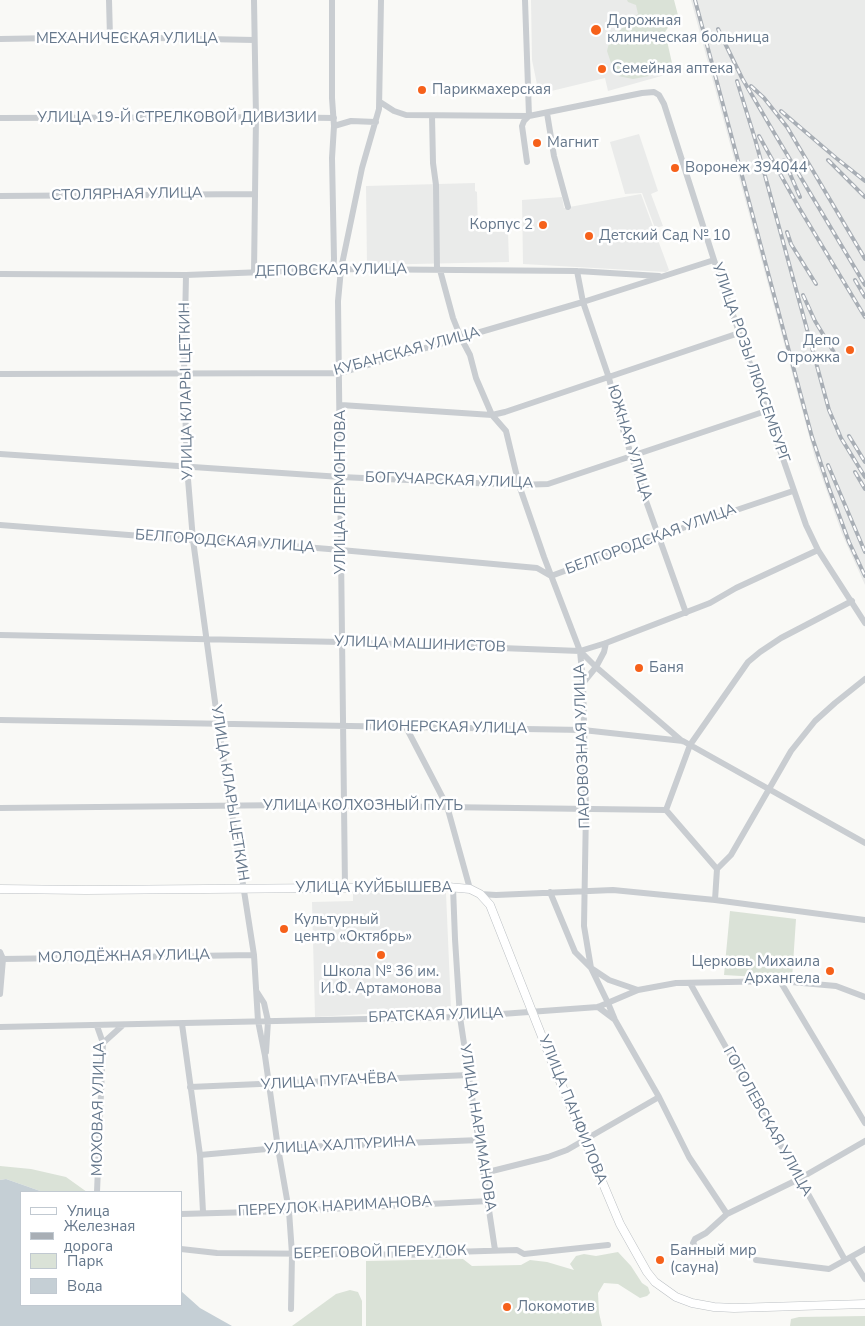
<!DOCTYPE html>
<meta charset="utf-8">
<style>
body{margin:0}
#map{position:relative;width:865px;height:1326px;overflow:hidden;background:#f9f9f6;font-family:"Nunito Sans",sans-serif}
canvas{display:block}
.legend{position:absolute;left:20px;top:1191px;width:162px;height:115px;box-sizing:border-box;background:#fff;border:1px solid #c1c9d1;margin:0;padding:6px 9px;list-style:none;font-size:15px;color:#65778b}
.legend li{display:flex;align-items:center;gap:10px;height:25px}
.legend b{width:25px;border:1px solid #c1c9d1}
</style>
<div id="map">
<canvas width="865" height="1326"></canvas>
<ul class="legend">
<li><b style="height:6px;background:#fff"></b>Улица</li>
<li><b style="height:6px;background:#a8aeb5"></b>Железная дорога</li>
<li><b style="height:14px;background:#dae2d7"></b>Парк</li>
<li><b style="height:14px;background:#c5cfd5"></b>Вода</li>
</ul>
</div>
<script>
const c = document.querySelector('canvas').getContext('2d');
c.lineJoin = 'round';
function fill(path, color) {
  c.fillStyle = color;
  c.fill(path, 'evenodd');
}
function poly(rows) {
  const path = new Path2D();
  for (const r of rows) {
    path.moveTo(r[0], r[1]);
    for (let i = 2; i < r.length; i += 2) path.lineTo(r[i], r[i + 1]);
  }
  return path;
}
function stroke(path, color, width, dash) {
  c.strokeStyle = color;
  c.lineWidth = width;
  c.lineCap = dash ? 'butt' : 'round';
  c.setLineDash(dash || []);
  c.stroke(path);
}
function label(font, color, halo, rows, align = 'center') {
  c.font = font + ' "Nunito Sans",sans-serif';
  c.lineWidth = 5;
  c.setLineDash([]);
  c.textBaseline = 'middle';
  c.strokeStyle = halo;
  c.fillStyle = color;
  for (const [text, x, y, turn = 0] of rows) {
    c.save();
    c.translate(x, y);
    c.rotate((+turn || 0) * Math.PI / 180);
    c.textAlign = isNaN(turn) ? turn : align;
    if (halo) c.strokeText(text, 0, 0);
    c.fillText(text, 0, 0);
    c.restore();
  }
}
fill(poly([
 [531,0,652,0,672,73,608,91,605,78,539,94,532,60],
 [691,0,865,0,865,585,842,534,815,458],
 [639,134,658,191,651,194,663,226,655,228,642,193,625,194,610,142],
 [475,183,475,191,477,192,478,232,508,232,509,262,367,265,366,186],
 [641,194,669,270,666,272,523,264,522,200,562,197,564,208],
 [353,893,446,893,451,1009,315,1017,312,902,353,901]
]), '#eaebea');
fill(poly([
 [627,0,674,0,679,19,675,23,669,26,665,32,672,63,668,70,649,76,633,79,618,76,614,72,607,51,610,39,638,14,636,5,628,2],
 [730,911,796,919,792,979,724,975],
 [0,1166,31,1169,66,1177,87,1192,43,1192,6,1179,0,1180],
 [618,1252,631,1266,642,1283,648,1287,650,1293,647,1296,640,1298,618,1284,604,1283,598,1293,599,1313,602,1326,366,1326,366,1261,463,1259,472,1266,521,1265,530,1260,547,1262,574,1270,570,1264,576,1256,584,1254,596,1256],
 [350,1290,358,1292,362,1301,362,1326,292,1326,336,1294],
 [865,1316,865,1326,790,1326,791,1319,799,1317]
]), '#dae2d7');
fill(poly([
 [6,1179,43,1192,21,1192,21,1305,181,1305,181,1291,200,1308,232,1326,0,1326,0,1180]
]), '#c5cfd5');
const major = poly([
 [0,889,86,890,448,887,470,889,480,894,490,905,554,1067,620,1224,647,1272,655,1282,676,1297,692,1303,714,1307,734,1308,865,1304]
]);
stroke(major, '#bcc0c4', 9);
stroke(poly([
 [109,0,110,37],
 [332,0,332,98,334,126,351,121,376,122],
 [525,0,529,116,524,121,522,126,527,162],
 [0,39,110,37,254,40],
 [380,102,394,111,406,115,529,116,642,93,654,92,659,95,664,104,714,260,806,525,818,550,865,623],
 [547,113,554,156,568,207],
 [432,116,433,163,436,185,437,270],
 [0,118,256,117,334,118],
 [0,196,254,194],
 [333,269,334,259,332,158,334,126],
 [440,270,453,318,461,338,470,355,476,378,492,415,506,431,519,485,544,557,580,651,583,683,586,809,584,926,591,968,608,1003,615,1020,659,1097,689,1157,727,1214],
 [577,271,583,302,609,378,617,411,646,501,686,613],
 [254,273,256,117,254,0],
 [0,274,186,275,341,269,577,271,659,276],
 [186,275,184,374,187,467,193,540,218,724,254,955,258,1021,265,1056,278,1148,289,1211,292,1254,291,1309],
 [0,374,340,373,583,302,714,260],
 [341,405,492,415,505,412,739,333],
 [0,454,341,477,519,485,548,484,766,411],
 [0,525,193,540,206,539,341,550,537,568,551,576,659,536,793,491],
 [0,635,342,642,580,651,606,643,710,603,736,588,818,550],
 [580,651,596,667,682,741],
 [583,683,596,667,604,652,606,643],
 [0,720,583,730,683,741,865,843],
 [406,727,447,806,470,889],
 [0,808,292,805,666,810],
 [717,869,731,855,791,751,815,721,835,703,865,679],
 [345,887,338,301,341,269,362,168,379,109,381,0],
 [453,887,455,939,460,1017,495,1250],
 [550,892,575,952,591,968,609,980,638,990],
 [480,894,496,895,613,890,715,900,865,920],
 [715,900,717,869,666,810,690,745,748,662,760,652,781,638,852,601],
 [0,952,3,959,0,994],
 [3,959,254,955],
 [780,981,865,1123],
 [690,983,845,1260],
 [257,992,264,1003,268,1021,266,1052],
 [598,1007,614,1019],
 [182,1024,200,1155,203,1212],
 [0,1027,460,1017,598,1007,638,990,676,983,780,981,836,986,865,997],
 [103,1043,123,1025],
 [190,1087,469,1075],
 [200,1155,278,1148,480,1140],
 [484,1173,548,1157,567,1150,659,1097],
 [97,1192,103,1043,97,1026],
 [181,1214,289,1211,489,1201],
 [181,1249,217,1253,445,1255,452,1252,517,1250,524,1254,608,1245],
 [712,1255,698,1252,693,1243,695,1239,706,1233,727,1214,799,1179,865,1141],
 [851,1257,865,1279],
 [756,1260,829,1269,865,1249]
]), '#c9cdd1', 6);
stroke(major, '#fff', 8);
const rail = poly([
 [695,0,812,437,829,488,849,542,865,576],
 [718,29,742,78,773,131,865,285],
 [737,81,755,139,829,410,841,438,865,477],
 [751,86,764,98,787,127,865,259],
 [781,111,836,158,865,181],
 [759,136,798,206,865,317],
 [784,160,800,197],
 [828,160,865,197],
 [787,232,791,244,816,284],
 [855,280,865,297],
 [803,295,815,321,835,354],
 [849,436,865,462],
 [828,465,865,552],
 [855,472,865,489]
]);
stroke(rail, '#a8aeb5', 4);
stroke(rail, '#fff', 2, [5.5]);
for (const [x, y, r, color] of [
 [596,30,6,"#f6611a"],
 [602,69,5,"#f6611a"],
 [422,90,5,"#f6611a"],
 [537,143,5,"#f6611a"],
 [675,168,5,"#f6611a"],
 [543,225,5,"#f6611a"],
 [589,236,5,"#f6611a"],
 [850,350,5,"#f6611a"],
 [639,668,5,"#f6611a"],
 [284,929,5,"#f6611a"],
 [381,955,5,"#f6611a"],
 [830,971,5,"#f6611a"],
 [660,1260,5,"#f6611a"],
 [507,1307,5,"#f6611a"]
]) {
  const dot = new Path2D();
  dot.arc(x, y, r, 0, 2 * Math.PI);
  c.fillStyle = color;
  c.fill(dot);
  stroke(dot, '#fff', 2);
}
label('15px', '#65778b', '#fff', [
 ["Дорожная",607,21],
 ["клиническая больница",607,38],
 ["Семейная аптека",612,69],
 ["Парикмахерская",432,90],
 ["Магнит",547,143],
 ["Воронеж 394044",685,168],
 ["Корпус 2",533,225,"right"],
 ["Детский Сад № 10",599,236],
 ["Депо",840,341,"right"],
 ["Отрожка",840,358,"right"],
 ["Баня",649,668],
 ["Культурный",294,920],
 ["центр «Октябрь»",294,937],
 ["Церковь Михаила",820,962,"right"],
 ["Архангела",820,979,"right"],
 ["Школа № 36 им.",381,972,"center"],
 ["И.Ф. Артамонова",381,989,"center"],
 ["Банный мир",670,1251],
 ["(сауна)",670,1268],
 ["Локомотив",517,1307]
], 'left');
label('15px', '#65778b', '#fff', [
 ["МЕХАНИЧЕСКАЯ УЛИЦА",127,39],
 ["УЛИЦА 19-Й СТРЕЛКОВОЙ ДИВИЗИИ",177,118],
 ["СТОЛЯРНАЯ УЛИЦА",127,195,-1],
 ["ДЕПОВСКАЯ УЛИЦА",331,271,-1],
 ["КУБАНСКАЯ УЛИЦА",407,352,-15],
 ["УЛИЦА РОЗЫ ЛЮКСЕМБУРГ",750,363,71],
 ["УЛИЦА КЛАРЫ ЦЕТКИН",187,391,-91],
 ["ЮЖНАЯ УЛИЦА",629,443,73],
 ["БОГУЧАРСКАЯ УЛИЦА",449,481,2],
 ["УЛИЦА ЛЕРМОНТОВА",341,492,-90],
 ["БЕЛГОРОДСКАЯ УЛИЦА",651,540,-20],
 ["БЕЛГОРОДСКАЯ УЛИЦА",225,542,4],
 ["УЛИЦА МАШИНИСТОВ",420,645,2],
 ["ПИОНЕРСКАЯ УЛИЦА",446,728,1],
 ["ПАРОВОЗНАЯ УЛИЦА",583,746,-92],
 ["УЛИЦА КЛАРЫ ЦЕТКИН",229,793,81],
 ["УЛИЦА КОЛХОЗНЫЙ ПУТЬ",363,806],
 ["УЛИЦА КУЙБЫШЕВА",374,888],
 ["МОЛОДЁЖНАЯ УЛИЦА",124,957,-1],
 ["БРАТСКАЯ УЛИЦА",436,1016,-2],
 ["УЛИЦА ПУГАЧЁВА",329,1082,-3],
 ["МОХОВАЯ УЛИЦА",99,1109,-89],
 ["УЛИЦА ПАНФИЛОВА",572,1110,68],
 ["ГОГОЛЕВСКАЯ УЛИЦА",767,1122,61],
 ["УЛИЦА НАРИМАНОВА",477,1128,81],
 ["УЛИЦА ХАЛТУРИНА",340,1146,-3],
 ["ПЕРЕУЛОК НАРИМАНОВА",335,1207,-3],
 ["БЕРЕГОВОЙ ПЕРЕУЛОК",380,1253,-1]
]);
</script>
